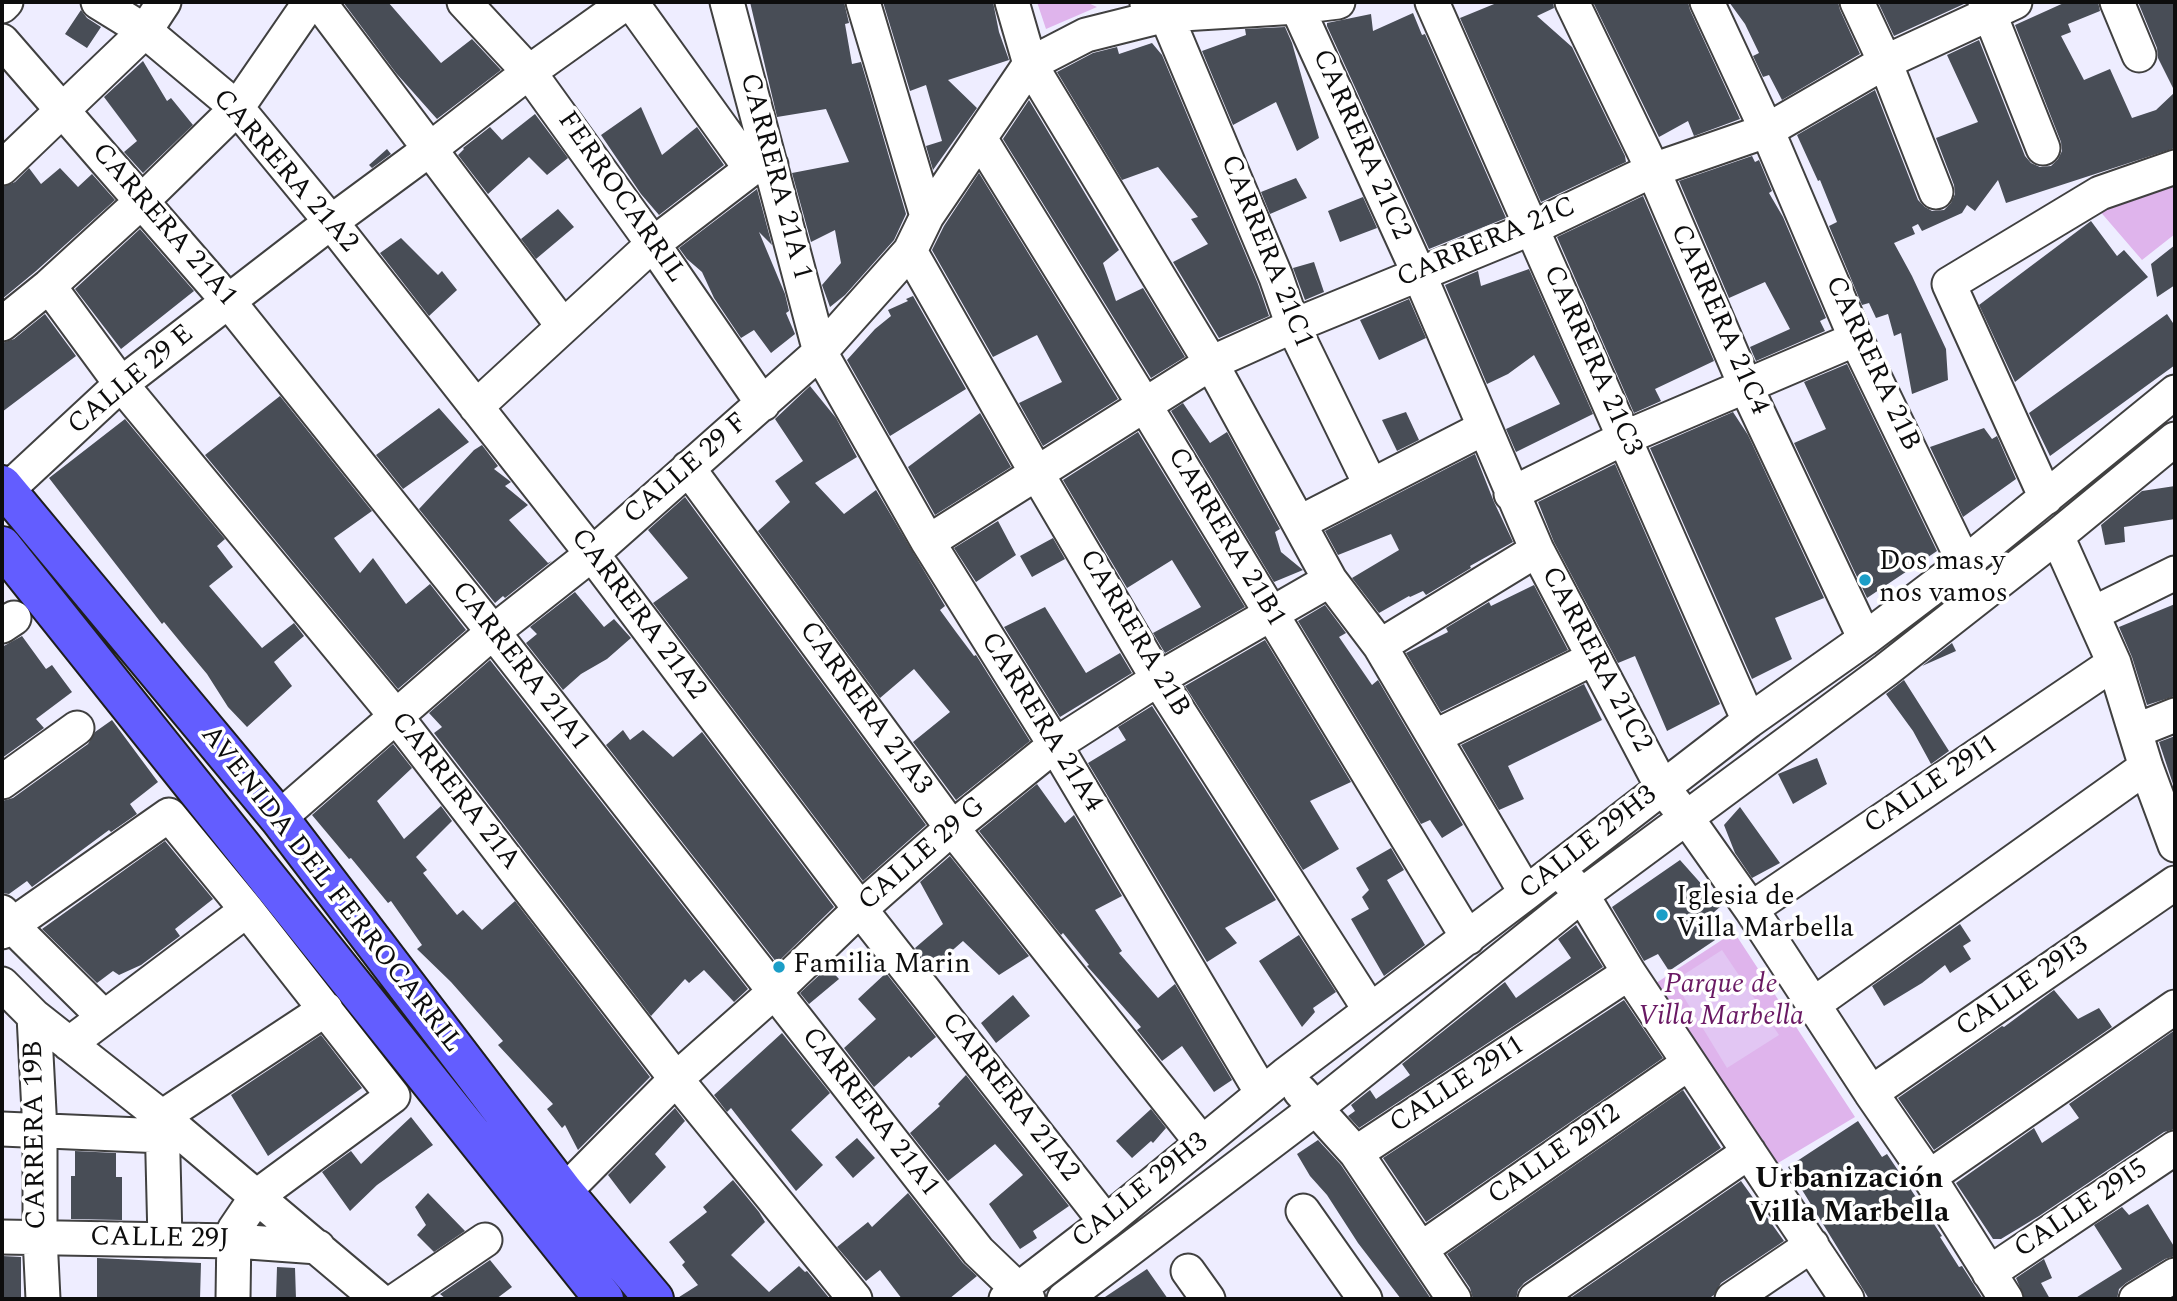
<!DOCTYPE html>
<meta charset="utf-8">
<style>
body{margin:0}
#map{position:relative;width:2177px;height:1301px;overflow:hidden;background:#eeedff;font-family:Spectral,serif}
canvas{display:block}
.frame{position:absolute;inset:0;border:4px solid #0d0d0d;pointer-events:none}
</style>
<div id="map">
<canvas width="2177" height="1301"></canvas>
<div class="frame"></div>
</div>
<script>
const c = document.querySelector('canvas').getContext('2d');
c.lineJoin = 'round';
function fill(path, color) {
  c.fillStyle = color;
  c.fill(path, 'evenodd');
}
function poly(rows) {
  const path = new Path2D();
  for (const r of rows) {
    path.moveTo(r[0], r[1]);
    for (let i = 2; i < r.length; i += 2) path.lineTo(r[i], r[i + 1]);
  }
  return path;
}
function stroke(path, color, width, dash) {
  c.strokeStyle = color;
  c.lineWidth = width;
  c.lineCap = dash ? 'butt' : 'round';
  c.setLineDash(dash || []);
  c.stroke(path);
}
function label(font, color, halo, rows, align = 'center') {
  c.font = font + ' Spectral,serif';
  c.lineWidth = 7;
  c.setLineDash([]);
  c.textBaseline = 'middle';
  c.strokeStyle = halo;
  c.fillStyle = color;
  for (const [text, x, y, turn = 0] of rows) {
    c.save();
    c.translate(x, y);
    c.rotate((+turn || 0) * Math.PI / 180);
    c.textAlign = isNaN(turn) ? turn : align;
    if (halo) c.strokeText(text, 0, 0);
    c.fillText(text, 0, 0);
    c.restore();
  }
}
fill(poly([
 [1037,2,1086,2,1097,7,1046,29],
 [2175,178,2175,234,2142,260,2098,209],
 [1734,932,1855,1117,1773,1166,1650,987]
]), '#dfb4ec');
fill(poly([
 [1722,950,1779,1035,1727,1068,1674,981]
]), '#e2c6f3');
fill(poly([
 [343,2,388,2,441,63,472,39,501,70,437,119,396,73],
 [750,2,844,2,849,23,845,24,852,64,861,62,906,214,894,240,845,295,830,307,822,285,841,263,835,230,811,242,792,173,849,162,826,109,777,117],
 [883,2,993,2,999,32,1009,60,948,80,977,108,933,170,926,146,942,141,926,85,910,91],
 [1499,2,1553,2,1554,8,1537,16,1572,47,1625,156,1626,162,1541,202,1460,18],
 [1593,2,1688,2,1690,10,1740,119,1694,136,1688,121,1659,137],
 [1729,2,1838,2,1840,10,1860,54,1782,100,1769,75,1763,77,1753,56,1759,53,1745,24],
 [1878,2,1966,2,1966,3,1894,36],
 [2066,2,2098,2,2100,11,2068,24,2071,32,2061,36,2084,80,2110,69,2132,118,2156,110,2175,92,2158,58,2157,48,2138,2,2175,2,2175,148,2006,203,1998,180,1975,211,1967,205,1962,213,1922,231,1918,224,1912,227,1915,234,1894,243,1912,276,1946,349,1948,380,1912,394,1901,333,1894,336,1888,314,1876,318,1869,303,1862,305,1829,226,1837,222,1820,180,1818,181,1797,135,1875,90,1918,200,1925,207,1932,211,1944,210,1951,203,1955,194,1954,185,1936,138,1978,122,1947,55,1979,40,2025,156,2031,163,2040,167,2051,166,2058,159,2062,151,2061,142,2015,25],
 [81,10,87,18,101,27,87,48,65,34],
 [1413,13,1422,35,1425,34,1506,218,1429,249,1327,26,1327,23,1371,14,1373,31],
 [1285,27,1292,43,1319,138,1297,151,1276,102,1233,125,1202,51,1246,35,1245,29],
 [1152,43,1162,55,1258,284,1269,316,1219,338,1173,262,1208,244,1191,219,1198,217,1158,167,1122,180,1057,72,1093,53,1117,47,1119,54],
 [143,61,167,101,171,98,193,125,143,173,124,152,137,141,104,97],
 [1029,100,1119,250,1103,263,1116,301,1143,288,1185,357,1151,378,1003,139],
 [641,107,662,155,697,127,724,165,659,215,641,194,601,135],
 [535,114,568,158,547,175,529,157,488,194,458,155,464,149,463,148,490,127,502,140],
 [387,149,391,154,372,168,369,165],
 [1752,156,1755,162,1759,160,1772,191,1769,193,1783,217,1826,318,1820,321,1825,331,1756,361,1750,347,1790,329,1765,282,1729,298,1679,181],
 [29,168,41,184,60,168,78,187,92,174,115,200,36,271,2,299,2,187,15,182],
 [979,173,1118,399,1043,446,1019,403,1062,382,1037,335,993,357,932,250,944,226],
 [1296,178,1307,198,1270,214,1261,192],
 [757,189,772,245,759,232,785,294,789,311,786,313,795,334,771,353,754,330,741,338,714,298,702,272,687,259,679,248],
 [1643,196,1714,361,1655,389,1661,401,1634,413,1557,237],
 [1363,197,1377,228,1340,242,1328,211],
 [558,209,574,227,536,259,521,239],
 [2091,221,2117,256,2124,250,2148,277,2015,382,1979,305],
 [140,229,194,291,121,349,75,289],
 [401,238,438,275,442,271,457,290,429,316,380,253],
 [2175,245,2175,285,2157,297,2151,264],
 [1314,262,1324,292,1305,300,1293,268],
 [1529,269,1593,414,1516,452,1506,429,1560,404,1534,355,1508,374,1487,384,1445,285,1478,271,1481,286],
 [913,296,966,389,890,436,847,360,875,329,891,316,888,310,908,301,906,299],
 [1409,299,1426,338,1379,360,1360,320],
 [45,314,76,356,2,412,2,343,14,339],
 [2167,314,2175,326,2175,365,2050,456,2029,413],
 [1847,364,1937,551,1867,598,1794,443,1826,429,1804,382],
 [810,386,836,418,857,457,815,483,844,514,876,490,945,606,940,610,956,632,974,656,976,655,1030,741,956,800,913,742,950,712,914,669,880,698,758,531,790,502,775,481,803,461,775,419],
 [280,396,372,511,334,538,360,573,373,558,406,604,430,584,466,630,398,689,205,455],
 [1183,403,1210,443,1227,432,1280,529,1275,532,1281,552,1303,570,1274,582,1171,411],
 [439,408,469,442,403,489,376,455],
 [1406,412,1419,440,1397,451,1382,420],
 [1733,412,1748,435,1824,598,1775,618,1792,659,1752,679,1650,448],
 [980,413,1011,467,935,515,908,467],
 [125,419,225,539,217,546,233,567,209,586,262,648,294,623,304,636,274,662,292,686,247,727,228,707,207,674,182,644,164,622,162,624,49,478],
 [1984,428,1992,439,1997,436,2016,479,1963,517,1930,447],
 [1138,432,1245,607,1165,653,1153,633,1201,607,1172,560,1127,588,1063,480],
 [482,445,498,466,494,469,511,482,505,486,528,505,509,520,548,563,552,561,505,598,503,596,495,603,419,509,474,450],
 [1475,454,1494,502,1513,542,1470,566,1471,568,1426,595,1423,591,1410,597,1409,596,1379,613,1352,578,1399,550,1391,534,1338,555,1325,531],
 [1615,464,1720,704,1667,731,1635,656,1618,663,1554,542,1538,502],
 [2175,486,2175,519,2124,527,2125,542,2105,545,2101,525,2142,491],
 [685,497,926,825,863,881,653,603,688,578,648,530],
 [998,521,1016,555,976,582,954,548],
 [1053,538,1065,559,1032,577,1020,556],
 [1534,585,1568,650,1441,712,1406,653,1448,632,1446,628,1489,602,1491,606],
 [575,592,604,627,614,619,631,638,607,659,581,674,563,690,526,643,537,634,530,627],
 [2175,604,2175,696,2147,705,2132,657,2119,627],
 [1325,605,1346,633,1339,637,1372,685,1378,680,1463,825,1442,838,1430,820,1421,824,1298,621],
 [1045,607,1086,673,1120,653,1132,673,1060,717,1004,627],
 [22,636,46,669,52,665,72,692,36,719,44,728,2,758,2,647],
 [1265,640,1351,782,1310,801,1339,849,1303,870,1185,686],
 [1952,643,1956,651,1922,666],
 [490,660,748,989,734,1002,704,970,689,983,685,979,651,1016,434,733,442,727,429,713],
 [1904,680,1949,751,1931,764,1913,731,1886,694],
 [1584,684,1602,720,1508,766,1524,799,1499,810,1461,745],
 [1152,706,1276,900,1225,928,1237,943,1207,962,1088,763,1126,740,1118,727],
 [112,720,158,782,130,804,137,814,111,832,109,830,32,887,27,881,9,894,2,893,2,801,13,798,88,744,95,732],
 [623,730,630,740,643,730,673,757,702,732,834,907,777,963,606,745],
 [2175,736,2175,790,2159,742],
 [393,744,412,768,377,801,404,839,441,806,452,821,416,857,427,870,423,873,457,915,463,910,482,930,515,901,650,1077,578,1150,565,1125,562,1128,547,1109,553,1104,498,1045,503,1041,451,982,417,949,422,945,391,901,388,903,351,858,349,859,312,815],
 [1817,758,1827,784,1793,804,1778,774],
 [1037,784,1065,823,1074,815,1122,896,1095,910,1122,951,1119,953,1158,998,1175,984,1232,1080,1214,1092,1182,1046,1162,1061,1137,1030,1141,1027,1087,966,1089,965,1063,933,1061,935,979,831],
 [1740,807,1780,863,1752,878,1735,853,1724,825],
 [165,841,213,899,175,929,180,936,141,965,119,975,113,971,97,983,42,929],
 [1391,848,1404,870,1387,880,1425,945,1384,976,1351,919,1369,909,1362,897,1369,890,1356,868],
 [950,856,1029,956,999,975,963,941,931,969,915,948,943,924,920,882],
 [1680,860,1721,906,1704,921,1715,940,1669,971,1658,954,1644,961,1612,907],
 [1960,924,1971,941,1963,946,1971,959,1950,973,1945,965,1922,983,1884,1006,1872,986],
 [1576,925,1603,967,1359,1128,1348,1116,1355,1111,1351,1105,1370,1090,1376,1099,1410,1075,1402,1064,1505,982,1516,998,1571,958,1558,939],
 [1299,935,1336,992,1313,1008,1315,1012,1302,1027,1259,961],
 [828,967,839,979,809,1004,800,993],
 [886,973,936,1037,911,1058,909,1056,874,1087,844,1048,876,1019,858,999],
 [2054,990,2078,1019,2099,1008,2112,1027,1934,1150,1898,1098,2002,1026,2004,1027],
 [1013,995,1030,1016,996,1043,981,1023],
 [1624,1000,1663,1058,1426,1222,1383,1158],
 [2175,1030,2175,1129,2164,1132,2039,1216,2001,1239,1993,1239,1956,1183,2034,1128,2042,1143,2079,1118,2069,1104],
 [782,1033,830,1093,791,1130,823,1165,796,1191,731,1108,727,1112,714,1095],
 [321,1035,362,1088,268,1156,231,1095],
 [966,1075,1069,1206,1033,1231,1037,1238,1020,1249,989,1204,1023,1175,995,1144,948,1181,910,1133,940,1106,938,1104],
 [1683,1090,1721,1148,1524,1283,1518,1290,1516,1299,1473,1299,1470,1288,1447,1254],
 [675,1108,685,1121,655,1154,666,1167,630,1204,608,1175],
 [1151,1109,1166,1128,1153,1143,1151,1141,1132,1158,1116,1141],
 [411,1117,433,1145,377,1185,350,1211,322,1172,351,1151,361,1164],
 [1858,1121,1882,1157,1887,1154,1942,1236,1940,1237,1959,1267,1962,1266,1983,1299,1869,1299,1788,1167],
 [857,1138,875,1158,853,1178,835,1157],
 [1318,1140,1341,1165,1431,1299,1401,1299,1358,1243,1327,1195,1310,1176,1297,1154],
 [75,1151,116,1153,116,1177,122,1177,122,1220,71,1219,71,1176,75,1176],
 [733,1180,759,1212,765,1222,731,1255,769,1292,799,1266,805,1272,807,1271,830,1299,676,1299,698,1285,682,1265,685,1262,669,1242,707,1212,703,1207],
 [1741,1181,1784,1241,1721,1283,1714,1295,1708,1299,1569,1299],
 [428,1193,465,1231,434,1252,417,1235,426,1225,415,1207],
 [908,1193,963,1263,977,1276,949,1299,902,1299,880,1270,866,1281,837,1247,868,1222,872,1227],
 [2148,1204,2175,1248,2175,1256,2165,1259,2126,1283,2119,1289,2117,1299,2074,1299,2122,1269,2094,1225,2122,1207,2129,1215],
 [2,1256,21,1257,21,1299,2,1299],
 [97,1258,201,1263,200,1299,97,1299],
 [2044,1259,2052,1278,2041,1283,2050,1299,2025,1299,2016,1278],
 [490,1260,512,1287,496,1299,446,1299,440,1294],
 [277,1267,295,1268,296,1299,276,1299],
 [1147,1269,1168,1299,1102,1299]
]), '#484d56');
const minor = poly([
 [98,2,145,31,237,108,331,222,592,554,860,909,1106,1222],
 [319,2,563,326],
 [464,2,529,72,653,244,763,404],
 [631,2,751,169],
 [727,2,820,352,928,542,1055,745,1262,1093],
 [863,2,927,216],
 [1012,2,1030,64,1211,363,1330,580,1380,646,1526,893],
 [1432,2,1749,721],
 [1572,2,1653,170,1746,387,1865,639],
 [1707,2,1773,144,1856,339,1973,581],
 [1857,2,1885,62,1936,192],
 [1985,2,2043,148],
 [2117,2,2139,55],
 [1147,4,1166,15,1276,277,1293,326,1371,486],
 [2,6,6,2],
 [1297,7,1419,274,1537,550,1662,787,1686,817,1751,909,1871,1093,1929,1177,2006,1299],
 [2,41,229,302,493,632,978,1251,1028,1299],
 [981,140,1144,404,1468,938],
 [2,168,145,31,164,2],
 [910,251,1036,472,1158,679,1370,1010],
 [49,286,121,384,395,715,676,1079,855,1299],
 [2,324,49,286,142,201,237,108,310,2],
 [476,407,653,244,751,169,771,165],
 [688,468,952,828,1202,1143],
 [6,491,121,384,331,222,430,149,529,72,627,2],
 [1511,494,1624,438,1856,339],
 [2046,498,1949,284,2100,193,2175,167],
 [1299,523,1484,428],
 [2057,536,2114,663,2146,767,2175,845],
 [928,542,1211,363,1293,326,1532,228,1653,170,1766,131,1885,62,2015,2],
 [2092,614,2175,573],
 [2,626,14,618],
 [1380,646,1537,550],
 [2135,731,2175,715],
 [1434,737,1594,658],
 [2,782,77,728],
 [279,818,493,632,592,554,820,352,910,251,927,216,1030,64,1086,35,1166,15,1297,7,1338,2],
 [1567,879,1582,895,1629,973,1847,1299],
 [1751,909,2114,663],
 [2,912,11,925,104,1017],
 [2,932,169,815,247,910,393,1096,257,1196,234,1230,233,1299],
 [2,984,34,1016,162,1117,378,1299],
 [1814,1004,2146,767],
 [34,1016,40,1131,40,1237,43,1299],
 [69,1044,247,910],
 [1300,1091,1356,1153,1454,1299],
 [1871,1093,2175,883],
 [2,1129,163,1136],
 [1356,1153,1629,973],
 [1929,1177,2175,1007],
 [564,1192,676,1079,773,993,860,909,952,828,1055,745,1158,679,1330,580],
 [1303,1211,1365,1299],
 [2,1237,235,1241,318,1247],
 [165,1240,162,1117,326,1009],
 [1421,1249,1689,1063],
 [1188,1271,1208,1299],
 [1989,1273,2175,1148],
 [398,1299,485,1240],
 [1006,1299,1106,1222,1285,1075,1526,893,1749,721,1865,639,1965,563,2175,392],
 [1064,1299,1316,1108,1582,895,1886,670,2057,536,2175,439],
 [1535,1299,1749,1152],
 [1732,1299,1812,1245],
 [2136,1299,2175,1275]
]);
const major = poly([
 [2,485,279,818,564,1192,654,1299],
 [2,546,604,1299]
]);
stroke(minor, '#404040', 37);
stroke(major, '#1e1e1e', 42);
stroke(minor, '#fff', 33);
stroke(major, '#635dff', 38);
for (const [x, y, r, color] of [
 [1865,580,7,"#1b9ec7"],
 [1662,915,7,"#1b9ec7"],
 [779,967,7,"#1b9ec7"]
]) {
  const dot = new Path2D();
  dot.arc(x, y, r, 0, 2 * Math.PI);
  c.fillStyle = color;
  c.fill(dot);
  stroke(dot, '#fff', 2.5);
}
label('28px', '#0d0d0d', '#fff', [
 ["CARRERA 21C2",1360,145,66],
 ["CARRERA 21A2",284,172,49],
 ["CARRERA 21A 1",774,177,75],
 ["FERROCARRIL",620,198,55],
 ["CARRERA 21A1",163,226,49],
 ["CARRERA 21C",1487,244,-23],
 ["CARRERA 21C1",1265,252,68],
 ["CARRERA 21C4",1718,320,66],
 ["CARRERA 21C3",1591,361,66],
 ["CARRERA 21B",1871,364,65],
 ["CALLE 29 E",132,381,-40],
 ["CALLE 29 F",687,470,-41],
 ["CARRERA 21B1",1225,538,59],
 ["CARRERA 21A2",637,615,53],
 ["CARRERA 21B",1133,634,59],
 ["CARRERA 21C2",1595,660,62],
 ["CARRERA 21A1",519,667,52],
 ["CARRERA 21A3",864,709,54],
 ["CARRERA 21A4",1040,723,58],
 ["CALLE 29I1",1932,786,-34],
 ["CARRERA 21A",454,792,52],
 ["CALLE 29H3",1589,844,-38],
 ["CALLE 29 G",923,855,-41],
 ["AVENIDA DEL FERROCARRIL",330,890,52],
 ["CALLE 29I3",2023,988,-35],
 ["CALLE 29I1",1458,1086,-33],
 ["CARRERA 21A2",1009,1098,52],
 ["CARRERA 21A1",869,1113,52],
 ["CARRERA 19B",37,1135,-91],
 ["CALLE 29I2",1555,1156,-35],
 ["CALLE 29H3",1141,1192,-39],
 ["CALLE 29I5",2082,1210,-34],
 ["CALLE 29J",160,1240,1]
]);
label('28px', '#0d0d0d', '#fff', [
 ["Dos mas y",1879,564],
 ["nos vamos",1879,596],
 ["Iglesia de",1676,899],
 ["Villa Marbella",1676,931],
 ["Familia Marin",793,967]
], 'left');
label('italic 28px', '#691963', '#fff', [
 ["Parque de",1721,987],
 ["Villa Marbella",1721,1019]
]);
label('bold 30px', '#0d0d0d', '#fff', [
 ["Urbanización",1849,1181],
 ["Villa Marbella",1849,1215]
]);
</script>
